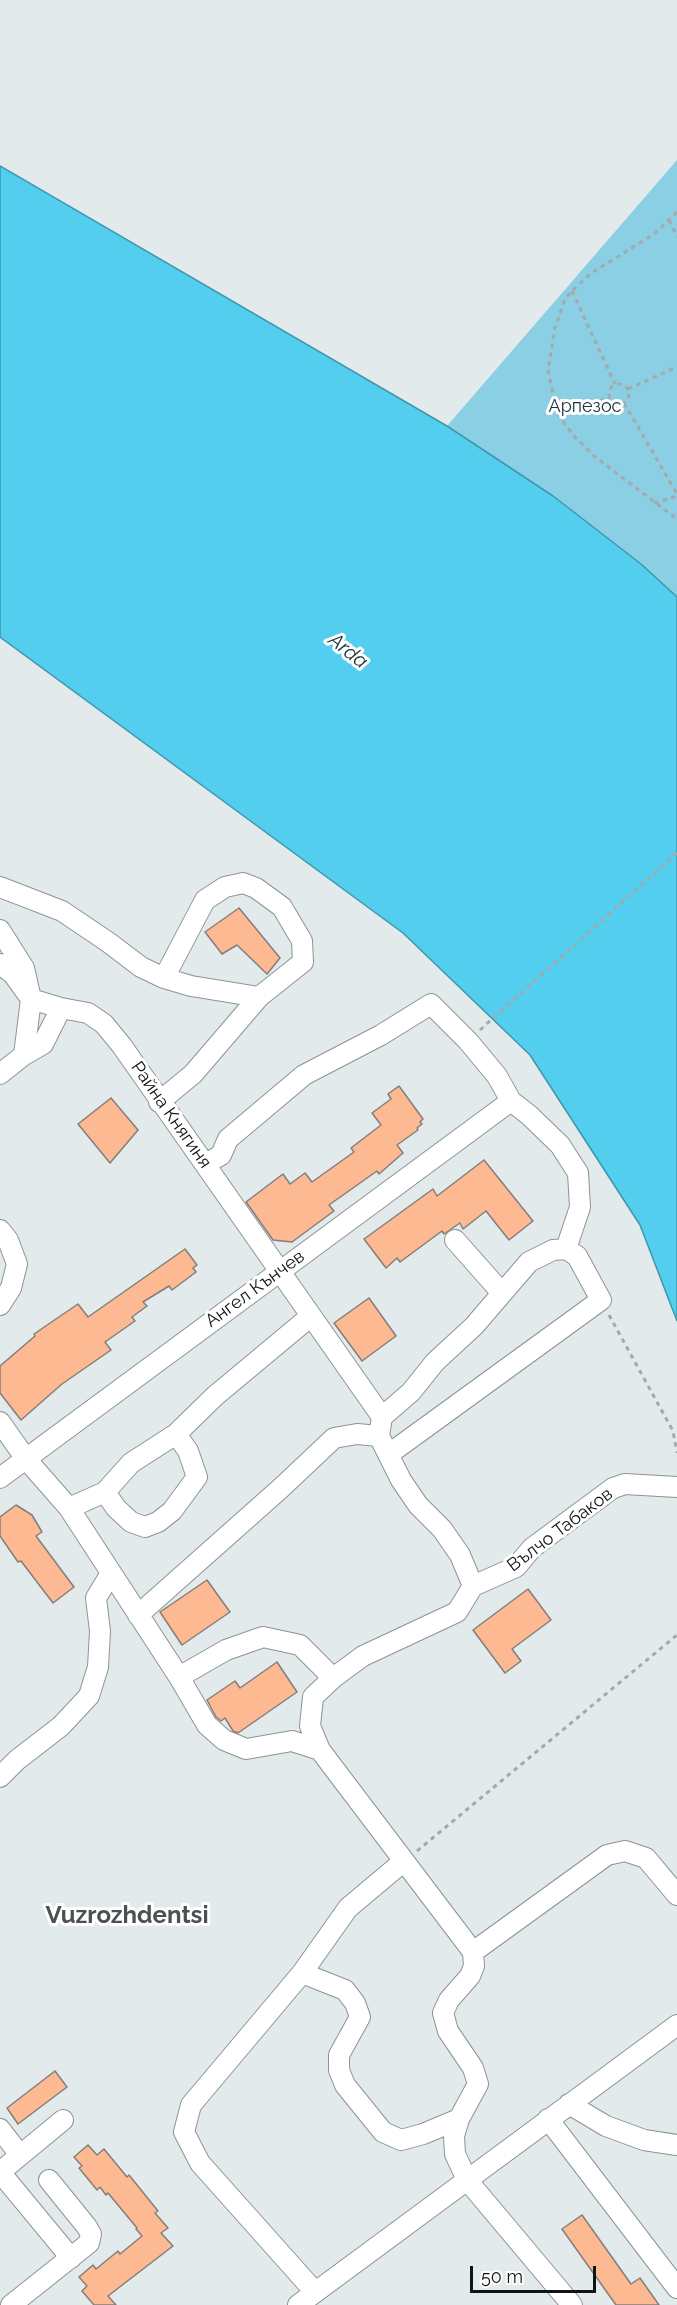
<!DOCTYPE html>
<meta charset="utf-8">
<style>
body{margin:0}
#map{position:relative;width:677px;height:2305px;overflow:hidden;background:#e3eaec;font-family:Raleway,sans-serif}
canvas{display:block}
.scale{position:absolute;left:470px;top:2266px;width:126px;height:27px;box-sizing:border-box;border:3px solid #111314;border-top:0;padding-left:8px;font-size:18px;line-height:21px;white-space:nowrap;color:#111314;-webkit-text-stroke:4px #fff;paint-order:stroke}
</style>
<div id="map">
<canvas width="677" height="2305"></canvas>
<div class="scale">50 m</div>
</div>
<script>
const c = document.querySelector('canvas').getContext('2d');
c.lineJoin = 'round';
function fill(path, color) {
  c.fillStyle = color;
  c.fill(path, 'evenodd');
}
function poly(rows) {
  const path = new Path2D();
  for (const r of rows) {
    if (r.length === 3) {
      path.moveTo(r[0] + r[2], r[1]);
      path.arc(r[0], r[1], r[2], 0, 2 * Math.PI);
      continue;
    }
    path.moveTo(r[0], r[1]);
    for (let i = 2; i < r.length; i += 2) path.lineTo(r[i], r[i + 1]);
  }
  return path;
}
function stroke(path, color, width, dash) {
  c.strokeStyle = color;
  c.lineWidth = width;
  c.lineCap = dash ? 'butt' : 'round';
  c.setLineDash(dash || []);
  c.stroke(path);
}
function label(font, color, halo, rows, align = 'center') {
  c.font = font + ' Raleway,sans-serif';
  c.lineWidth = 6;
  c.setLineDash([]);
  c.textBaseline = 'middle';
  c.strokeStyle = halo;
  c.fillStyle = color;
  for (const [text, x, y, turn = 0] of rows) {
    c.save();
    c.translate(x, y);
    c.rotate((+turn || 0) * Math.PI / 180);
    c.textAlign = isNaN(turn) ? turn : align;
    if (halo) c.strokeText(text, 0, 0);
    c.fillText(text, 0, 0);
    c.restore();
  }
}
fill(poly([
 [677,160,677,597,641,564,553,496,447,426]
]), '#8acfe3');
const water = poly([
 [0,166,447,426,553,496,641,564,677,597,677,1321,640,1225,530,1055,403,933,0,637,0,166]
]);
fill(water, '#53ceef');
stroke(water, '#3f96ad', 1.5);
const building = poly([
 [239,908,280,958,267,974,237,945,222,954,205,932,239,908],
 [399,1086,423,1119,420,1122,422,1124,417,1128,418,1130,397,1145,403,1153,379,1174,377,1171,329,1205,334,1211,292,1242,273,1240,246,1202,283,1174,290,1184,305,1173,312,1182,354,1152,351,1148,381,1125,372,1113,391,1099,388,1094,399,1086],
 [111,1098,138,1130,110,1163,78,1124,111,1098],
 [484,1160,533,1221,509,1240,486,1211,463,1229,460,1223,444,1234,442,1231,400,1262,397,1258,386,1268,364,1239,433,1189,437,1196,484,1160],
 [185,1249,197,1265,193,1268,196,1272,172,1290,169,1286,143,1302,147,1306,132,1317,135,1321,105,1342,111,1350,62,1384,21,1420,0,1393,0,1366,35,1336,34,1334,78,1304,88,1317,185,1249],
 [369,1298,396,1336,362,1361,334,1323,369,1298],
 [16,1505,32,1515,42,1532,36,1536,74,1587,53,1603,21,1561,18,1562,0,1536,0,1517,16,1505],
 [207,1580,230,1612,182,1645,160,1612,207,1580],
 [528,1589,551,1620,512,1649,521,1661,505,1673,473,1630,528,1589],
 [277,1662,297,1692,238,1733,233,1731,225,1718,221,1721,216,1717,207,1700,235,1681,240,1688,277,1662],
 [55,2071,67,2087,18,2124,7,2108,55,2071],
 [88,2145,97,2155,104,2149,127,2177,129,2175,158,2211,155,2213,168,2228,161,2233,173,2246,108,2296,116,2305,94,2305,82,2291,87,2286,79,2277,93,2265,96,2269,118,2251,120,2254,142,2236,136,2229,137,2228,108,2193,106,2195,100,2187,97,2190,79,2168,82,2166,74,2157,88,2145],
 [582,2215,631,2284,640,2278,659,2305,616,2305,562,2229,582,2215]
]);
fill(building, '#fcb992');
stroke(building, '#847e7b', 1.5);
const minor = poly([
 [0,887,62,911,108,942,141,967,164,978,191,986,259,997],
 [0,930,24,968,31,999,61,1008,88,1013,104,1024,122,1046,382,1417,379,1436,401,1480,418,1505,442,1529,460,1555,473,1586],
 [0,964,13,974,31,999,24,1055],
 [0,1074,24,1055,43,1044,61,1008],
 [159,1102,193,1074,259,997,303,962,302,941,282,907,256,888,243,883,225,887,205,900,164,978],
 [206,1164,221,1155,228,1139,304,1075,381,1035,431,1004,468,1041,497,1076,511,1101,529,1115,560,1145,578,1173,580,1207,566,1249],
 [0,1230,8,1240,17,1264,11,1288,0,1305],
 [455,1240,501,1292],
 [382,1417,411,1392,435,1362,474,1326,529,1262,553,1250,566,1249,577,1256,601,1300,389,1454],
 [0,1422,26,1459,69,1508,179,1677,207,1725,224,1740,246,1749,292,1741,320,1750],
 [0,1478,511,1101],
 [105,1492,116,1508,131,1522,145,1527,158,1522,172,1511,197,1477,188,1451,176,1434],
 [69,1508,105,1492,131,1463,176,1434,215,1396,311,1316],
 [138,1615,281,1488,334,1438,357,1434,379,1436],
 [179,1677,226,1650,263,1637,300,1645,333,1678],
 [0,1777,17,1760,61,1726,89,1696,98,1667,100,1631,96,1598,111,1573],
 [473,1952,607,1855,625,1851,646,1858,677,1895],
 [302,1973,345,1990,355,2003,360,2017,339,2055,339,2070,345,2085,383,2132,401,2140,423,2134,459,2119],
 [569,2104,606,2126,644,2140,677,2145],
 [548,2119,677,2288],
 [0,2129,20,2155],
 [0,2172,71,2258],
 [0,2172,63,2120],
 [315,2292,200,2163,184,2132,191,2105,302,1973,348,1908,404,1861],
 [11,2305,89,2243,91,2234,87,2227,49,2180],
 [298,2305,677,2025],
 [572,2305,467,2180,455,2154,454,2136,459,2119,478,2084,473,2068,448,2031,443,2013,449,2000,470,1976,474,1966,473,1952,320,1750,310,1726,313,1697,333,1678,363,1656,457,1612,473,1586,516,1567,532,1548,613,1488,625,1484,677,1487]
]);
stroke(minor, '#8d9395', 22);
stroke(poly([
 [677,212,654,234,590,274,572,291,565,299,555,328,548,370,557,413,573,435,594,456,677,519],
 [669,220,677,237],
 [572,291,615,384],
 [619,394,10],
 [628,389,677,367],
 [624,403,677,494],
 [557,413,610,398],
 [654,503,677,496],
 [480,1030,677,853],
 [609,1315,673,1431,677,1453],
 [417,1851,677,1635]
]), '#a4a9ab', 3, [4.5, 4.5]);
stroke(minor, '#fff', 20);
label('18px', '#20353b', '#fff', [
 ["Арпезос",585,407]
]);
label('18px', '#111314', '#fff', [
 ["Райна Княгиня",171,1115,55],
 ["Ангел Кънчев",255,1289,-36],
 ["Вълчо Табаков",560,1530,-37]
]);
label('italic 20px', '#1a2f35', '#fff', [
 ["Arda",348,651,38]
]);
label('bold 24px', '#4b5052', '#fff', [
 ["Vuzrozhdentsi",127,1916]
]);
</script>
